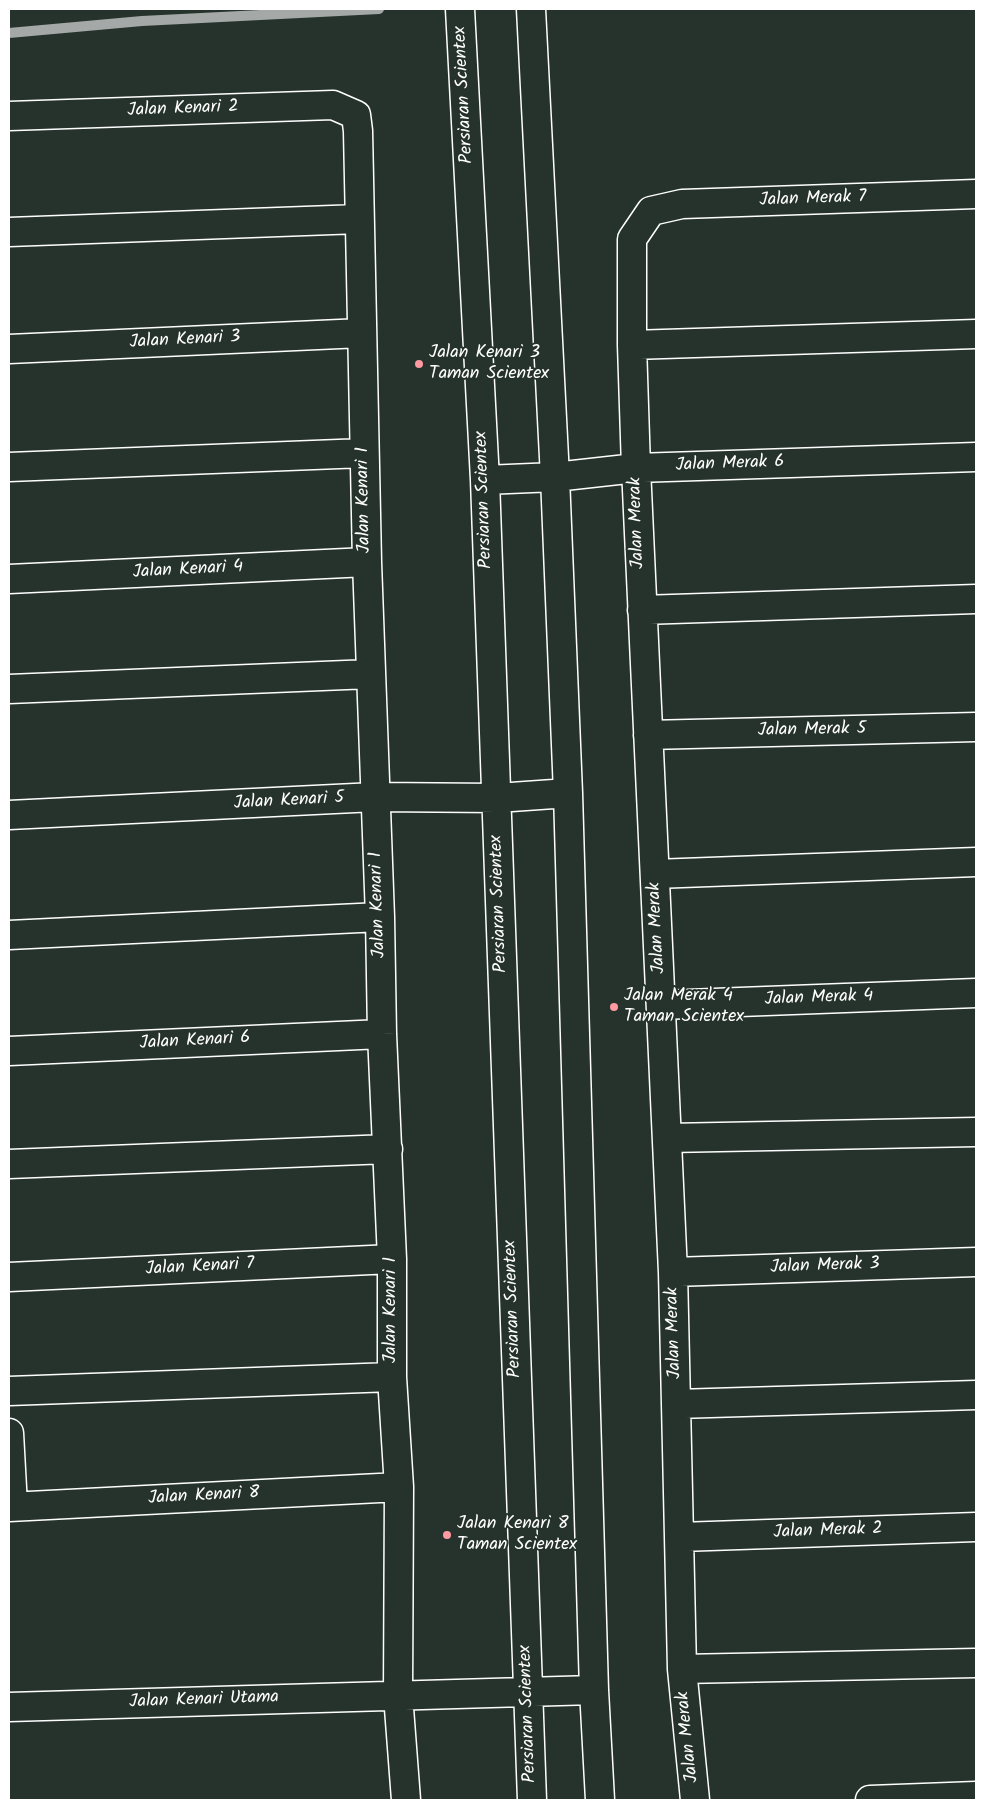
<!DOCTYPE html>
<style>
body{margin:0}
#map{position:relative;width:985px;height:1809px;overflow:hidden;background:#26332d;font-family:Kalam,sans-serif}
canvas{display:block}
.frame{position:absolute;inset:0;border:10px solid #fff;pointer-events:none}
</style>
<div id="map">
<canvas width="985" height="1809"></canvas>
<div class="frame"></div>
</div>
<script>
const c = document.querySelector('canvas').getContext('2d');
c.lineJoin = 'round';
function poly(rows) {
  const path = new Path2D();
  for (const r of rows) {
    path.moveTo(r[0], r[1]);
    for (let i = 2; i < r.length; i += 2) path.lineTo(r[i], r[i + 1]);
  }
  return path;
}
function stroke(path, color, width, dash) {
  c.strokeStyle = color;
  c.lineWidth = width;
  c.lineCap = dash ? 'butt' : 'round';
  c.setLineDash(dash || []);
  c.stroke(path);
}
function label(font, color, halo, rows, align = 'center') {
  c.font = font + ' Kalam,sans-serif';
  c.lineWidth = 4;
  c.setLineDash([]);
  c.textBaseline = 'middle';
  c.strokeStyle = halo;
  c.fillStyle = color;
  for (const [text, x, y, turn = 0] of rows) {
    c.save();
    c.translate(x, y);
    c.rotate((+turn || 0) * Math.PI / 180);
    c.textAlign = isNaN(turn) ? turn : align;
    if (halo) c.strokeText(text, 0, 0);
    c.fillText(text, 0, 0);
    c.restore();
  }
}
stroke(poly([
 [9,33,142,21,379,9]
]), '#a4a9a7', 10);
const minor = poly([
 [460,9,485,480,532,1800],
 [531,9,555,477,568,793,594,1690,600,1800],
 [9,116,333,105,356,115,358,131,367,562,380,917,382,1034,392,1259,392,1377,399,1487,398,1695,406,1800],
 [9,232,359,219],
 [632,345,976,334],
 [9,349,362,333],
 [9,467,364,453],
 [485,480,555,477,636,468,976,457],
 [9,579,367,562],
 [642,610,976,599],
 [9,689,370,674],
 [648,735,976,727],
 [9,815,375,797,497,798,568,793],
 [655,874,976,862],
 [9,935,380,917],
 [661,1005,976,993],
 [9,1051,382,1034],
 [668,1138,976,1132],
 [9,1164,388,1149],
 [673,1272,976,1262],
 [9,1277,392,1259],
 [9,1391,392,1377],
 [677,1404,976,1395],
 [9,1433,13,1506],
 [9,1507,399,1487],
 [680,1537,976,1527],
 [682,1669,976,1663],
 [9,1707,594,1690],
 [695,1800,682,1669,673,1272,636,468,632,345,632,239,651,211,682,204,976,194],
 [870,1800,976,1796]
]);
stroke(minor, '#fff', 31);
stroke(minor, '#26332d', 28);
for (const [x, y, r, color] of [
 [419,364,5,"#ff9aa2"],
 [614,1007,5,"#ff9aa2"],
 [447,1535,5,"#ff9aa2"]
]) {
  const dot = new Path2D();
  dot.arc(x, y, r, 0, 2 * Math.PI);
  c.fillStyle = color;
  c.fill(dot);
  stroke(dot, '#26332d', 2);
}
label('18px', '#fff', '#26332d', [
 ["Persiaran Scientex",465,95,-93],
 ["Jalan Kenari 2",183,110,-2],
 ["Jalan Merak 7",813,200,-2],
 ["Jalan Kenari 3",185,341,-3],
 ["Jalan Merak 6",730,465,-2],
 ["Jalan Kenari 1",365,500,-91],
 ["Persiaran Scientex",485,500,-92],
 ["Jalan Merak",638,523,-92],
 ["Jalan Kenari 4",188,571,-3],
 ["Jalan Merak 5",812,731,-1],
 ["Jalan Kenari 5",289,802,-3],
 ["Persiaran Scientex",500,904,-92],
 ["Jalan Kenari 1",379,905,-92],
 ["Jalan Merak",658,928,-93],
 ["Jalan Merak 4",819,999,-2],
 ["Jalan Kenari 6",195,1042,-3],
 ["Jalan Merak 3",825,1267,-2],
 ["Jalan Kenari 7",200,1268,-3],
 ["Persiaran Scientex",514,1309,-92],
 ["Jalan Kenari 1",392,1310,-90],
 ["Jalan Merak",675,1333,-92],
 ["Jalan Kenari 8",204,1497,-3],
 ["Jalan Merak 2",828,1532,-2],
 ["Jalan Kenari Utama",204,1701,-2],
 ["Persiaran Scientex",529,1714,-92],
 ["Jalan Merak",689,1737,-96]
]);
label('18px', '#fff', '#26332d', [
 ["Jalan Kenari 3",429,354],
 ["Taman Scientex",429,375],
 ["Jalan Merak 4",624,997],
 ["Taman Scientex",624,1018],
 ["Jalan Kenari 8",457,1525],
 ["Taman Scientex",457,1546]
], 'left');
</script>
